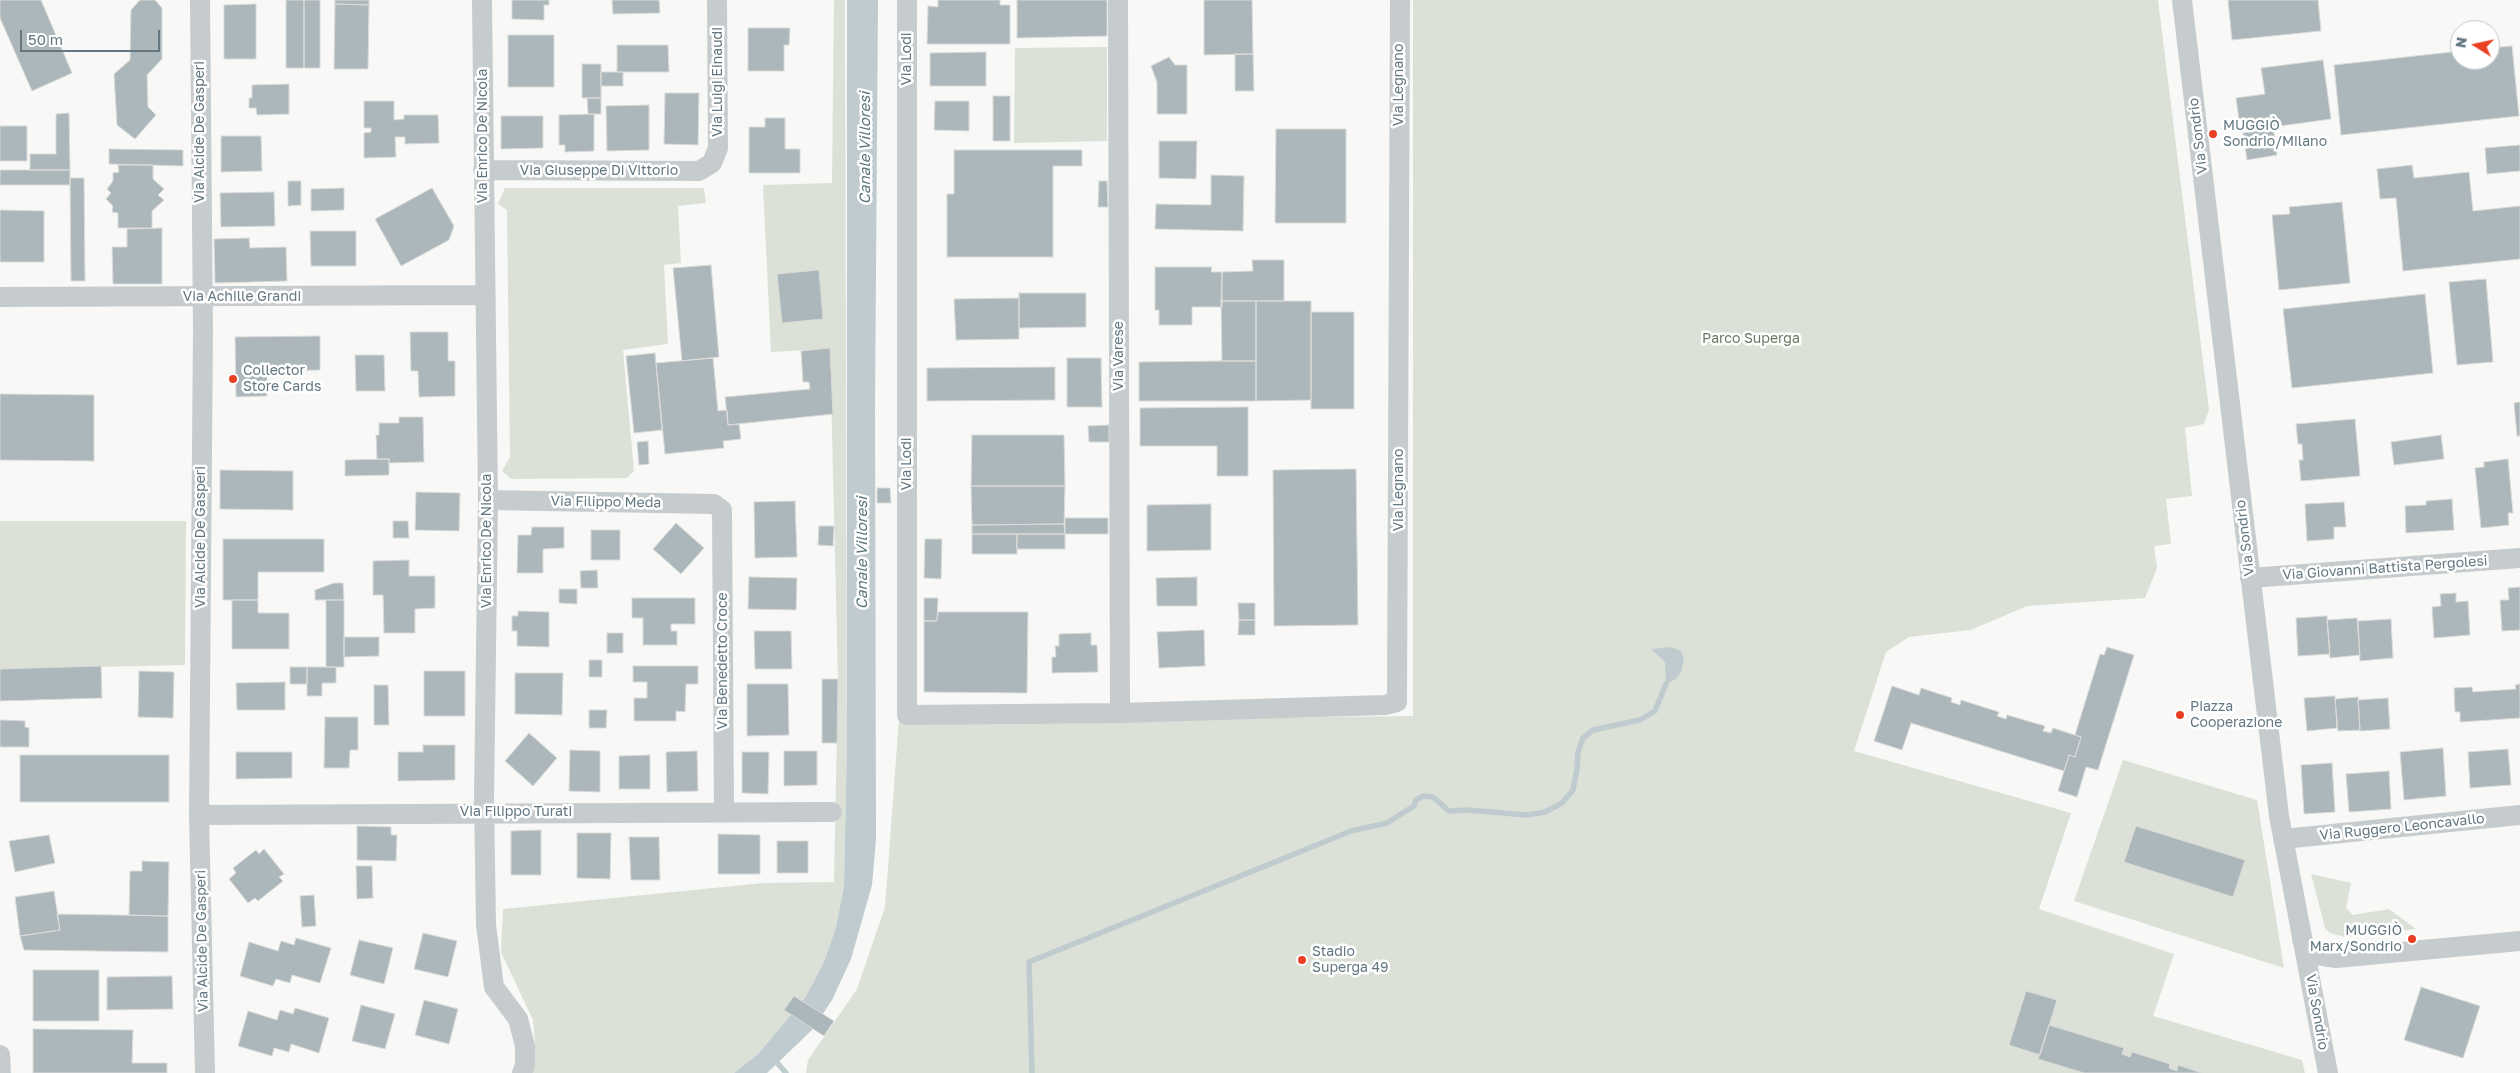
<!DOCTYPE html>
<meta charset="utf-8">
<style>
body{margin:0}
#map{position:relative;width:2520px;height:1073px;overflow:hidden;background:#f8f8f6;font-family:"Golos Text",sans-serif}
canvas{display:block}
.north{position:absolute;left:2450px;top:20px;width:50px;height:50px;box-sizing:border-box;background:#fff;border:1px solid #c0c9cd;border-radius:50%;rotate:280deg;font-size:14px;font-weight:700;line-height:20px;text-align:center;color:#627782}
.north::after{content:'';display:block;margin:auto;width:18px;height:22px;background:#eb3f23;clip-path:polygon(50% 0,100% 100%,50% 72%,0 100%)}
.scale{position:absolute;left:20px;top:30px;width:140px;height:22px;box-sizing:border-box;border:2px solid #627782;border-top:0;padding-left:6px;font-size:15px;line-height:18px;white-space:nowrap;color:#627782;-webkit-text-stroke:4px #fff;paint-order:stroke}
</style>
<div id="map">
<canvas width="2520" height="1073"></canvas>
<div class="north">N</div>
<div class="scale">50 m</div>
</div>
<script>
const c = document.querySelector('canvas').getContext('2d');
c.lineJoin = 'round';
function fill(path, color) {
  c.fillStyle = color;
  c.fill(path, 'evenodd');
}
function poly(rows) {
  const path = new Path2D();
  for (const r of rows) {
    path.moveTo(r[0], r[1]);
    for (let i = 2; i < r.length; i += 2) path.lineTo(r[i], r[i + 1]);
  }
  return path;
}
function stroke(path, color, width, dash) {
  c.strokeStyle = color;
  c.lineWidth = width;
  c.lineCap = dash ? 'butt' : 'round';
  c.setLineDash(dash || []);
  c.stroke(path);
}
function label(font, color, halo, rows, align = 'center') {
  c.font = font + ' "Golos Text",sans-serif';
  c.lineWidth = 5;
  c.setLineDash([]);
  c.textBaseline = 'middle';
  c.strokeStyle = halo;
  c.fillStyle = color;
  for (const [text, x, y, turn = 0] of rows) {
    c.save();
    c.translate(x, y);
    c.rotate((+turn || 0) * Math.PI / 180);
    c.textAlign = isNaN(turn) ? turn : align;
    if (halo) c.strokeText(text, 0, 0);
    c.fillText(text, 0, 0);
    c.restore();
  }
}
fill(poly([
 [834,0,845,0,847,743,844,886,836,927,824,962,805,998,759,1053,734,1073,533,1073,535,1043,533,1020,501,952,503,909,763,883,834,882,838,679,830,349,771,352,763,185,832,183],
 [1413,0,2158,0,2209,410,2204,424,2185,428,2192,496,2166,499,2171,544,2154,546,2157,568,2145,598,2027,606,1971,630,1909,637,1886,652,1854,751,2071,813,2039,909,2174,954,2153,1016,2302,1060,2305,1073,806,1073,808,1060,857,989,885,907,899,719,933,722,1413,716],
 [1107,47,1107,141,1014,143,1015,48],
 [505,188,704,188,706,203,678,206,681,263,664,265,668,344,623,350,634,471,627,478,511,479,502,471,510,457,507,210,498,204],
 [0,521,186,521,185,665,0,669],
 [2123,760,2257,800,2284,968,2074,901],
 [2311,874,2351,883,2346,908,2353,915,2389,909,2416,929,2345,937,2330,933,2325,928]
]), '#dbe1d6');
fill(poly([
 [847,0,878,0,875,406,876,839,872,885,851,959,832,1000,813,1029,767,1073,734,1073,759,1053,805,998,824,962,836,927,844,886,847,743],
 [1671,647,1681,651,1684,659,1681,672,1676,679,1666,684,1665,662,1651,649]
]), '#bfcbcf');
stroke(poly([
 [773,1058,786,1073],
 [1032,1073,1029,962,1351,831,1387,823,1414,806,1416,800,1423,796,1433,797,1449,811,1467,810,1527,815,1545,812,1562,803,1573,790,1577,769,1578,752,1583,738,1593,730,1640,720,1655,711,1666,684]
]), '#bfcbcf', 5.5);
const building = poly([
 [0,0,41,0,72,73,32,91,0,18,0,0],
 [140,0,155,0,162,8,162,59,147,75,148,107,156,115,135,139,117,125,114,74,130,60,131,10,140,0],
 [286,0,304,0,304,68,286,68,286,0],
 [304,0,320,0,320,68,304,68,304,0],
 [335,0,369,0,369,5,335,4,335,0],
 [512,0,549,0,549,5,544,5,544,20,512,19,512,0],
 [612,0,659,0,660,13,613,14,612,0],
 [938,0,1000,0,1000,5,1010,5,1010,44,927,44,928,6,938,7,938,0],
 [1017,0,1107,0,1107,36,1017,38,1017,0],
 [1204,0,1252,0,1253,54,1204,55,1204,0],
 [2228,0,2318,0,2321,31,2232,40,2228,0],
 [256,4,256,59,224,59,224,5,256,4],
 [335,4,369,5,368,69,334,69,335,4],
 [748,28,790,28,789,45,784,45,784,71,748,71,748,28],
 [508,35,554,35,554,87,508,87,508,35],
 [617,45,668,45,669,72,617,72,617,45],
 [2512,46,2519,116,2341,135,2334,65,2460,51,2460,60,2490,60,2490,48,2512,46],
 [986,52,986,86,930,86,930,53,986,52],
 [1235,54,1253,54,1254,91,1235,91,1235,54],
 [1169,57,1175,65,1187,65,1187,114,1157,114,1157,82,1151,66,1169,57],
 [2323,60,2331,119,2273,127,2277,155,2247,160,2243,133,2256,131,2254,118,2239,120,2236,98,2265,94,2261,68,2323,60],
 [582,64,601,64,601,98,582,98,582,64],
 [601,72,623,72,623,86,601,86,601,72],
 [289,84,289,114,257,115,256,108,249,108,249,98,252,98,252,85,289,84],
 [665,93,699,93,698,145,664,144,665,93],
 [993,96,1010,96,1010,141,993,141,993,96],
 [587,98,601,98,601,114,588,114,587,98],
 [364,101,394,101,394,120,404,119,404,115,438,115,439,143,405,144,405,137,395,137,396,157,364,158,364,133,371,132,371,128,364,128,364,101],
 [935,101,969,101,969,131,934,130,935,101],
 [649,105,649,150,607,151,606,106,649,105],
 [69,113,70,170,30,170,30,154,56,154,56,114,69,113],
 [594,114,594,151,565,152,565,145,559,145,559,115,594,114],
 [501,116,543,116,543,148,501,149,501,116],
 [765,118,785,118,785,149,800,149,800,173,749,173,749,127,765,127,765,118],
 [0,126,27,126,27,161,0,161,0,126],
 [1276,129,1346,129,1346,223,1275,223,1276,129],
 [221,136,261,136,262,171,221,172,221,136],
 [1159,141,1197,141,1196,179,1159,178,1159,141],
 [2520,145,2520,171,2487,174,2485,148,2520,145],
 [109,149,183,150,183,166,109,164,109,149],
 [954,150,1082,150,1082,166,1053,166,1053,257,947,257,947,194,954,194,954,150],
 [118,165,153,165,153,179,164,189,158,195,164,200,152,211,152,228,118,228,118,213,112,212,113,206,106,199,111,193,107,189,113,181,113,173,119,172,118,165],
 [2412,165,2414,178,2469,172,2473,211,2520,206,2520,259,2403,271,2396,198,2380,199,2377,169,2412,165],
 [0,170,70,170,70,185,0,185,0,170],
 [1211,175,1244,176,1243,231,1155,229,1156,204,1211,205,1211,175],
 [70,178,84,178,85,281,71,281,70,178],
 [288,181,301,181,301,205,288,206,288,181],
 [1099,181,1107,181,1108,207,1098,207,1099,181],
 [344,188,344,210,311,211,311,189,344,188],
 [432,188,454,226,449,240,401,266,375,219,432,188],
 [274,192,275,226,221,227,220,193,274,192],
 [2342,202,2350,283,2279,290,2272,215,2290,214,2289,207,2342,202],
 [0,210,44,211,44,262,0,262,0,210],
 [162,228,162,284,113,284,112,247,127,247,127,229,162,228],
 [310,231,356,231,356,266,311,266,310,231],
 [249,238,250,248,286,247,287,281,215,283,214,239,249,238],
 [1252,260,1284,260,1284,301,1221,301,1222,272,1253,271,1252,260],
 [711,265,719,357,682,361,673,268,711,265],
 [1155,267,1212,267,1211,272,1222,272,1222,307,1192,307,1192,325,1159,325,1159,310,1155,310,1155,267],
 [819,270,823,319,782,323,777,274,819,270],
 [2486,279,2493,362,2457,365,2449,282,2486,279],
 [1019,293,1086,293,1086,327,1019,328,1019,293],
 [2425,294,2433,373,2292,388,2283,309,2425,294],
 [1019,298,1019,339,956,340,954,299,1019,298],
 [1221,301,1256,301,1256,361,1222,361,1221,301],
 [1256,301,1311,301,1311,400,1256,401,1256,301],
 [1311,312,1354,312,1354,409,1311,409,1311,312],
 [410,332,448,332,448,361,455,361,455,396,419,397,418,371,411,371,410,332],
 [320,336,320,370,267,371,267,396,236,397,235,337,320,336],
 [830,348,833,414,728,425,725,397,810,389,809,382,803,382,801,351,830,348],
 [655,353,662,430,634,433,626,356,655,353],
 [355,355,384,355,385,391,356,391,355,355],
 [713,358,718,411,727,410,728,425,739,424,741,439,723,441,724,448,665,454,656,363,713,358],
 [1067,358,1101,358,1102,407,1067,407,1067,358],
 [1222,361,1256,361,1256,401,1139,401,1139,362,1222,361],
 [1055,367,1055,400,927,401,927,368,1055,367],
 [0,394,94,395,94,461,0,460,0,394],
 [2520,402,2520,436,2517,436,2514,403,2520,402],
 [1248,407,1248,476,1217,476,1217,446,1140,446,1140,408,1248,407],
 [399,417,423,417,424,462,389,463,389,459,377,459,376,435,379,435,379,423,399,423,399,417],
 [2355,419,2360,476,2301,481,2299,460,2303,460,2302,444,2298,444,2296,424,2355,419],
 [1109,425,1109,442,1089,442,1088,426,1109,425],
 [972,435,1064,435,1065,486,971,486,972,435],
 [2441,435,2444,459,2394,465,2391,442,2441,435],
 [648,441,649,464,639,465,637,442,648,441],
 [389,459,389,475,345,476,345,460,389,459],
 [2508,459,2513,513,2508,513,2509,525,2481,528,2475,468,2484,467,2484,462,2508,459],
 [1356,469,1358,625,1274,626,1273,470,1356,469],
 [220,470,293,471,293,510,220,509,220,470],
 [971,486,1065,486,1064,524,972,525,971,486],
 [877,488,890,488,891,503,877,503,877,488],
 [416,492,460,493,459,531,415,530,416,492],
 [2452,499,2454,530,2406,533,2405,506,2426,505,2426,501,2452,499],
 [795,501,797,557,755,558,754,502,795,501],
 [2344,502,2346,527,2334,527,2334,539,2307,541,2305,504,2344,502],
 [1211,504,1211,550,1147,551,1147,505,1211,504],
 [1065,518,1108,518,1108,534,1065,534,1065,518],
 [393,521,408,521,409,538,393,538,393,521],
 [676,523,704,548,681,574,653,549,676,523],
 [1064,524,1065,534,972,534,972,525,1064,524],
 [819,526,834,526,833,546,818,545,819,526],
 [532,527,564,527,564,548,543,549,543,573,517,573,518,535,531,535,532,527],
 [591,530,620,530,620,560,591,560,591,530],
 [972,534,1017,534,1017,554,972,554,972,534],
 [1017,534,1065,534,1065,549,1017,549,1017,534],
 [223,539,324,539,324,572,258,572,258,600,223,600,223,539],
 [925,539,942,539,941,579,924,578,925,539],
 [409,560,409,576,435,576,435,608,415,609,415,633,384,633,383,595,373,595,373,561,409,560],
 [597,570,598,588,581,588,580,571,597,570],
 [749,577,797,578,796,610,748,609,749,577],
 [1197,577,1197,606,1157,606,1156,578,1197,577],
 [334,583,343,583,344,600,315,600,315,590,334,583],
 [2520,587,2520,630,2502,631,2500,600,2509,600,2508,588,2520,587],
 [559,589,577,589,577,604,559,603,559,589],
 [2456,593,2456,602,2468,601,2470,635,2434,638,2432,607,2441,606,2440,594,2456,593],
 [632,598,695,598,695,624,671,624,671,631,677,631,677,645,643,645,643,618,632,618,632,598],
 [924,598,938,598,937,621,924,621,924,598],
 [232,600,258,600,258,613,289,613,289,649,232,649,232,600],
 [326,600,344,600,344,667,326,667,326,600],
 [1238,603,1255,603,1255,620,1239,620,1238,603],
 [518,611,549,612,549,647,517,646,517,631,512,631,512,616,518,616,518,611],
 [938,612,1028,612,1027,693,924,692,924,621,937,621,938,612],
 [2327,616,2330,654,2298,656,2296,618,2327,616],
 [2357,618,2360,655,2330,658,2327,620,2357,618],
 [2391,619,2393,658,2360,661,2358,621,2391,619],
 [1239,620,1255,620,1255,635,1238,635,1239,620],
 [1204,630,1205,666,1159,668,1157,632,1204,630],
 [754,631,791,631,792,669,755,669,754,631],
 [607,633,623,633,623,653,607,653,607,633],
 [1091,633,1091,645,1097,645,1098,672,1052,673,1052,657,1056,657,1055,646,1059,646,1059,634,1091,633],
 [344,637,379,637,379,656,344,657,344,637],
 [2107,647,2134,655,2098,770,2086,767,2077,797,2058,791,2069,755,2075,757,2081,737,2075,735,2100,654,2104,655,2107,647],
 [589,660,602,660,602,677,589,677,589,660],
 [101,666,102,698,0,701,0,669,101,666],
 [633,666,698,666,698,684,686,684,685,712,676,711,676,721,634,721,634,698,647,698,647,682,633,682,633,666],
 [290,667,307,667,307,684,290,684,290,667],
 [307,667,336,667,336,683,322,683,322,696,307,696,307,667],
 [139,671,174,672,173,718,138,717,139,671],
 [424,671,465,671,465,716,424,716,424,671],
 [515,673,563,673,562,715,515,714,515,673],
 [822,679,838,679,837,743,822,743,822,679],
 [285,682,285,710,237,710,236,683,285,682],
 [747,684,788,684,789,735,747,736,747,684],
 [2520,684,2520,718,2460,722,2460,712,2455,712,2454,688,2472,687,2473,692,2516,689,2515,685,2520,684],
 [374,685,388,685,389,725,374,725,374,685],
 [1892,686,1919,695,1921,688,1952,698,1951,702,1960,705,1961,700,1999,712,1997,716,2006,719,2007,715,2045,726,2043,731,2051,733,2053,728,2081,737,2075,757,2069,755,2064,771,1911,723,1902,750,1874,741,1892,686],
 [2335,696,2337,728,2307,731,2304,698,2335,696],
 [2358,697,2360,730,2338,731,2335,699,2358,697],
 [2388,698,2390,729,2360,731,2358,700,2388,698],
 [589,710,607,710,606,728,589,728,589,710],
 [325,717,358,717,358,750,350,750,349,768,324,768,325,717],
 [0,720,25,721,25,727,29,728,29,747,0,747,0,720],
 [529,733,557,758,533,786,505,761,529,733],
 [423,745,455,745,455,780,398,781,398,752,423,752,423,745],
 [2443,748,2446,796,2404,800,2400,752,2443,748],
 [2508,749,2511,785,2470,788,2468,752,2508,749],
 [570,750,600,751,600,792,569,791,570,750],
 [697,751,698,791,667,792,666,752,697,751],
 [784,751,817,751,817,785,784,786,784,751],
 [236,752,292,752,292,778,236,779,236,752],
 [742,752,769,752,768,794,742,793,742,752],
 [20,755,169,755,169,802,20,802,20,755],
 [650,755,650,789,619,789,619,756,650,755],
 [2332,763,2335,812,2304,814,2301,765,2332,763],
 [2389,771,2391,809,2349,812,2346,774,2389,771],
 [357,826,391,827,391,835,397,835,396,861,357,860,357,826],
 [2136,826,2245,860,2233,897,2124,862,2136,826],
 [541,830,541,875,511,875,511,831,541,830],
 [577,833,611,833,610,879,577,878,577,833],
 [718,834,760,835,760,874,718,874,718,834],
 [49,835,55,863,15,872,9,841,49,835],
 [629,837,659,837,660,880,631,880,629,837],
 [777,841,808,841,808,873,777,873,777,841],
 [264,849,284,874,279,877,283,881,258,901,255,898,248,903,229,879,236,873,233,868,256,850,259,854,264,849],
 [142,861,169,862,168,916,129,915,130,871,142,871,142,861],
 [356,866,372,866,373,898,357,899,356,866],
 [54,891,60,930,20,936,15,897,54,891],
 [314,895,316,926,302,927,300,896,314,895],
 [57,914,168,916,168,952,24,950,20,936,60,930,57,914],
 [423,933,457,941,448,977,414,969,423,933],
 [296,938,331,948,320,983,292,975,290,983,276,979,273,986,240,976,249,942,278,951,281,941,294,945,296,938],
 [359,940,393,948,384,984,350,975,359,940],
 [33,970,99,970,99,1021,33,1021,33,970],
 [172,976,173,1009,107,1010,107,977,172,976],
 [2421,987,2480,1006,2463,1058,2404,1040,2421,987],
 [2026,991,2057,1000,2040,1055,2009,1045,2026,991],
 [794,996,834,1021,824,1036,784,1010,794,996],
 [424,1000,458,1009,449,1044,415,1035,424,1000],
 [361,1005,395,1014,385,1049,352,1041,361,1005],
 [295,1008,329,1018,319,1053,291,1044,289,1052,274,1048,272,1056,238,1046,248,1011,277,1020,280,1010,293,1014,295,1008],
 [2049,1025,2124,1048,2122,1054,2130,1057,2132,1052,2170,1064,2169,1068,2177,1071,2178,1065,2202,1073,2084,1073,2038,1059,2049,1025],
 [33,1029,133,1030,132,1063,167,1063,167,1073,33,1073,33,1029]
]);
fill(building, '#acb7bb');
stroke(building, '#dadad8', 1);
stroke(poly([
 [200,0,203,329,199,815,205,1073],
 [482,0,488,500,484,799,486,925,494,987,518,1019,525,1046,525,1065,522,1073],
 [907,0,907,715,1120,713,1385,705,1397,702,1400,0],
 [1118,0,1120,713],
 [2182,0,2279,816,2328,1073],
 [483,170,699,171,712,163,718,148,717,0],
 [0,297,484,295],
 [488,500,714,504,722,510,724,812],
 [2250,578,2520,558],
 [199,815,832,812],
 [2283,839,2520,815],
 [2302,939,2305,946,2317,955,2336,958,2520,941],
 [0,1055,1,1073]
]), '#c6cbcd', 20);
for (const [x, y, r, color] of [
 [2213,134,5,"#eb3f23"],
 [233,379,5,"#eb3f23"],
 [2180,715,5,"#eb3f23"],
 [2412,939,5,"#eb3f23"],
 [1302,960,5,"#eb3f23"]
]) {
  const dot = new Path2D();
  dot.arc(x, y, r, 0, 2 * Math.PI);
  c.fillStyle = color;
  c.fill(dot);
  stroke(dot, '#fff', 2);
}
label('14px', '#627782', '#fff', [
 ["Via Lodi",907,59,-90],
 ["Via Luigi Einaudi",718,82,-90],
 ["Via Legnano",1399,85,-90],
 ["Via Alcide De Gasperi",200,132,-90],
 ["Via Enrico De Nicola",483,136,-90],
 ["Via Sondrio",2198,136,-97],
 ["Via Giuseppe Di Vittorio",599,171],
 ["Via Achille Grandi",242,297],
 ["Via Varese",1119,356,-90],
 ["Via Lodi",907,464,-90],
 ["Via Legnano",1399,490,-90],
 ["Via Filippo Meda",606,502,1],
 ["Via Alcide De Gasperi",201,537,-90],
 ["Via Sondrio",2245,538,-97],
 ["Via Enrico De Nicola",487,541,-90],
 ["Via Giovanni Battista Pergolesi",2385,568,-4],
 ["Via Benedetto Croce",723,661,-90],
 ["Via Filippo Turati",516,812],
 ["Via Ruggero Leoncavallo",2402,827,-6],
 ["Via Alcide De Gasperi",202,941,-91],
 ["Via Sondrio",2317,1012,80]
]);
label('14px', '#627782', '#fff', [
 ["MUGGIÒ",2223,126],
 ["Sondrio/Milano",2223,142],
 ["Collector",243,371],
 ["Store Cards",243,387],
 ["Piazza",2190,707],
 ["Cooperazione",2190,723],
 ["MUGGIÒ",2402,931,"right"],
 ["Marx/Sondrio",2402,947,"right"],
 ["Stadio",1312,952],
 ["Superga 49",1312,968]
], 'left');
label('14px', '#687a61', '#fff', [
 ["Parco Superga",1751,339]
]);
label('italic 15px', '#5d767c', '#fff', [
 ["Canale Villoresi",865,148,-90],
 ["Canale Villoresi",862,553,-90]
]);
</script>
